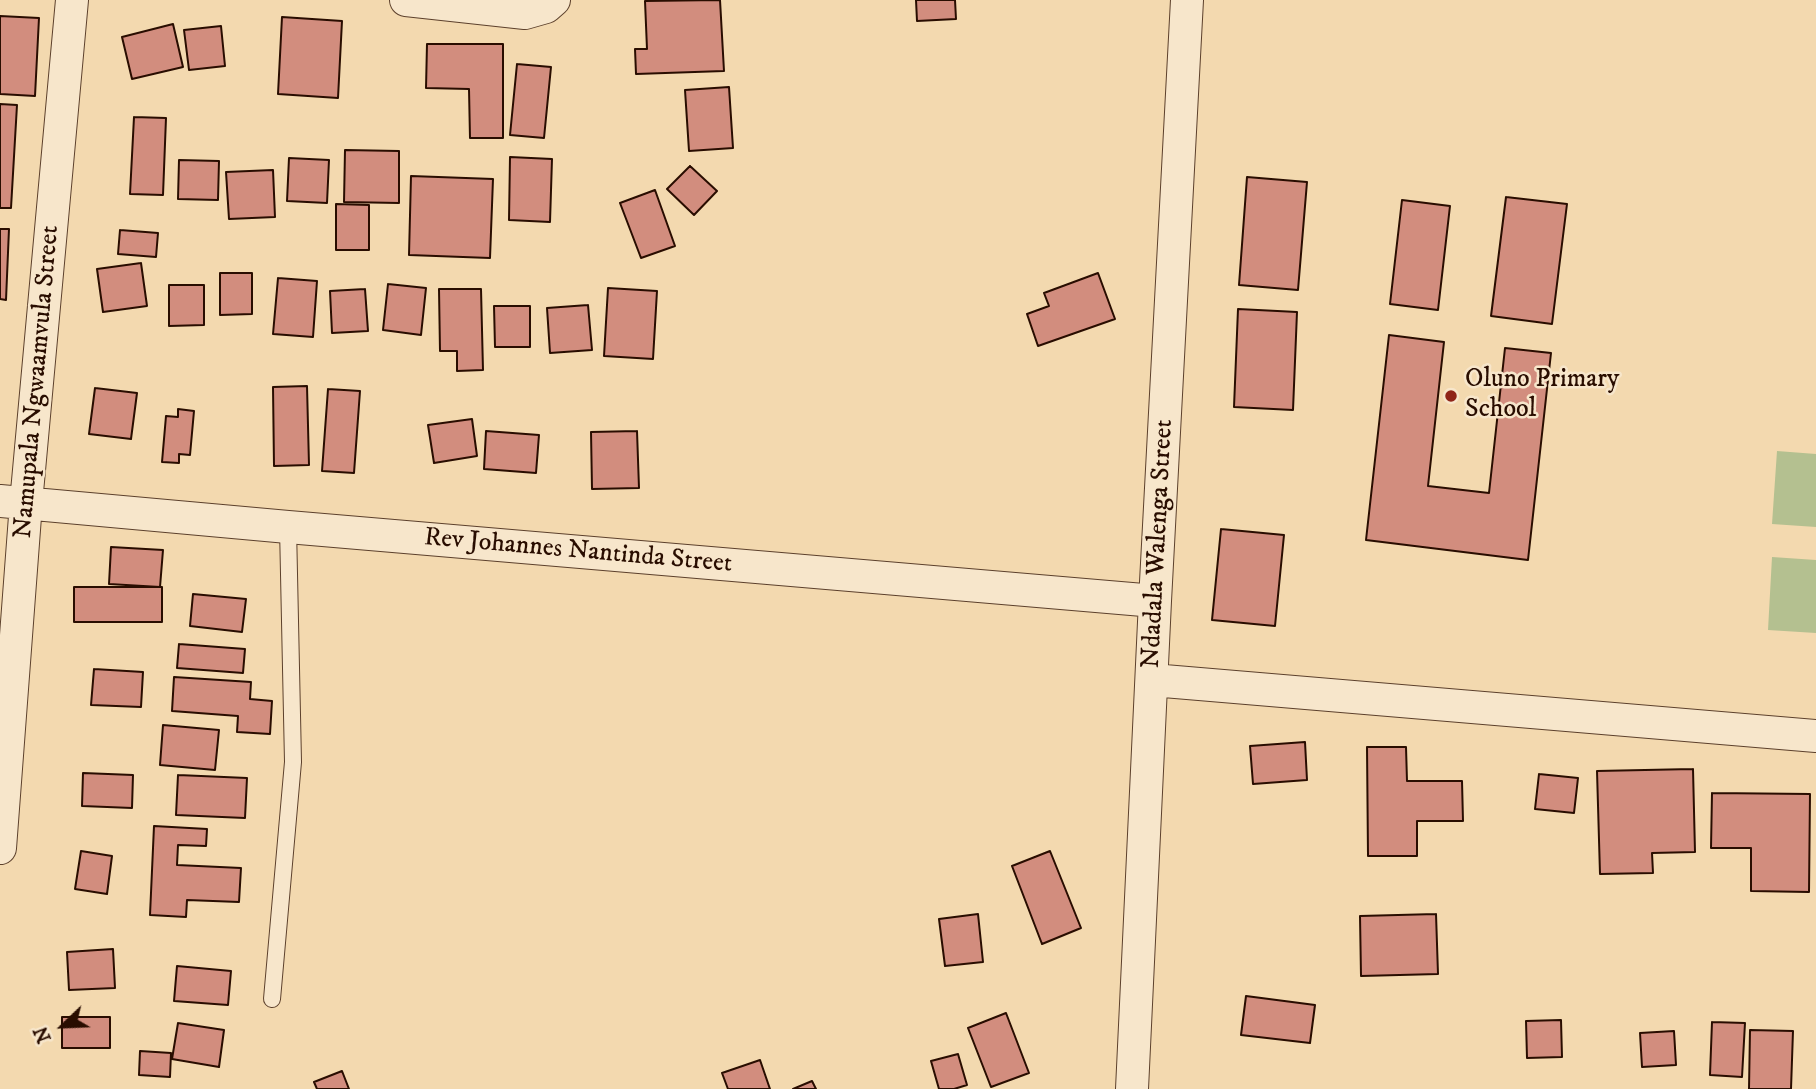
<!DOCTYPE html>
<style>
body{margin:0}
#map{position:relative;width:1816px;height:1089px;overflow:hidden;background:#f3d9af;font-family:"IM FELL DW Pica",serif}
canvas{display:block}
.north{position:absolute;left:28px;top:991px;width:70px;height:70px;-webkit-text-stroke:5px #f7e6cb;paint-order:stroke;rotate:247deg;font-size:19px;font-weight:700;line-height:28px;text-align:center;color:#290d00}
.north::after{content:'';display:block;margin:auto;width:24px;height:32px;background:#290d00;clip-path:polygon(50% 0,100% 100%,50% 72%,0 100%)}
</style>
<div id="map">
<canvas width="1816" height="1089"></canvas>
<div class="north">N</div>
</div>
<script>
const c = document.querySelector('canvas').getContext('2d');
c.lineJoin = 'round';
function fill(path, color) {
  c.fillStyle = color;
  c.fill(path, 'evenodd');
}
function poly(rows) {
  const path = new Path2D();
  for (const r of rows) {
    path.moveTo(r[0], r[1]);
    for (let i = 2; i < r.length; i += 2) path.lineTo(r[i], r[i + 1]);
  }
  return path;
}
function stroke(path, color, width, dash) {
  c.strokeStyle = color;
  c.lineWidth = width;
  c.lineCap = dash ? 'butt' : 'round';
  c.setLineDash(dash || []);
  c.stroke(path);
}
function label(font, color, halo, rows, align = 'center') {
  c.font = font + ' "IM FELL DW Pica",serif';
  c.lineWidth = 5;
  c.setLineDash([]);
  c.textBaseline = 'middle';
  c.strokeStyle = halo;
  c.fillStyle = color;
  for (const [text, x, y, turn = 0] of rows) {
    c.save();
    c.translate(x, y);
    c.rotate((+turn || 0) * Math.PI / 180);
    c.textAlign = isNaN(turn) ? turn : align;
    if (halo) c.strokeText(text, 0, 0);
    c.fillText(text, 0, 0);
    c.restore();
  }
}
fill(poly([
 [1777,451,1816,454,1816,527,1772,524],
 [1772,557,1816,560,1816,633,1768,630]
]), '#b4c090');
const building = poly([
 [720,0,724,71,636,74,635,49,647,49,645,1,720,0],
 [916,0,955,0,956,19,917,21,916,0],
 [0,16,39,18,35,96,0,94,0,16],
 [282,17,342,21,338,98,278,94,282,17],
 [173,24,183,67,132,79,122,37,173,24],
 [221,26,225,66,189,70,184,30,221,26],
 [427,44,503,44,503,138,470,138,469,89,426,88,427,44],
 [517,64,551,67,544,138,510,135,517,64],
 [729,87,733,148,689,151,685,90,729,87],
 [0,104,17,105,11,208,0,208,0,104],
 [134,117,166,118,163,195,130,194,134,117],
 [345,150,399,151,399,203,344,202,345,150],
 [510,157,552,159,550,222,509,220,510,157],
 [289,158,329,160,327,203,287,201,289,158],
 [179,160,219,161,218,200,178,199,179,160],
 [690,166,717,191,694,215,667,189,690,166],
 [273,170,275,217,229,219,226,172,273,170],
 [411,176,493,179,490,258,409,255,411,176],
 [1247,177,1307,182,1298,290,1239,285,1247,177],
 [655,190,675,246,641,258,620,203,655,190],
 [1506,197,1567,204,1552,324,1491,316,1506,197],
 [1402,200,1450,206,1438,310,1390,304,1402,200],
 [336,204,369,205,369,250,336,250,336,204],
 [0,229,9,229,6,300,0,299,0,229],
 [120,230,158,233,156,257,118,254,120,230],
 [141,263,147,306,103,312,97,269,141,263],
 [220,273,252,273,252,314,220,315,220,273],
 [1098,273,1115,319,1038,346,1027,314,1049,306,1044,293,1098,273],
 [278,278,317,281,313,337,273,334,278,278],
 [388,284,426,288,421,335,383,330,388,284],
 [169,285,204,285,204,325,169,326,169,285],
 [608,288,657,291,653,359,604,356,608,288],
 [365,289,368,331,332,333,330,291,365,289],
 [439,289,481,289,483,370,457,371,457,351,440,351,439,289],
 [588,305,592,350,550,353,547,308,588,305],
 [494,306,530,306,530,347,495,347,494,306],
 [1238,309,1297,312,1293,410,1234,407,1238,309],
 [1389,335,1444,342,1428,486,1489,493,1505,348,1551,353,1528,560,1366,540,1389,335],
 [307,386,309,465,274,466,273,387,307,386],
 [95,388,137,393,131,439,89,434,95,388],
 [328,389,360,391,354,473,322,471,328,389],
 [178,409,194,411,190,455,179,454,179,463,162,462,166,416,178,417,178,409],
 [472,419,477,456,434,463,428,425,472,419],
 [486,431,539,435,536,473,484,469,486,431],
 [637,431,639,488,592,489,591,432,637,431],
 [1221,529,1284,535,1275,626,1212,620,1221,529],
 [111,547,163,550,160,587,109,584,111,547],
 [74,587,162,587,162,622,74,622,74,587],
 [193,594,246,599,242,632,190,626,193,594],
 [179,644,245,649,243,673,177,668,179,644],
 [94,669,143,672,141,707,91,705,94,669],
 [174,677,251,682,250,699,272,701,270,734,237,732,238,716,172,711,174,677],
 [163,725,219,730,215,770,160,765,163,725],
 [1305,742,1307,780,1253,784,1250,746,1305,742],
 [1367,747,1406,747,1407,781,1462,781,1463,821,1417,821,1417,856,1368,856,1367,747],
 [1693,769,1695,852,1652,853,1653,873,1600,874,1597,771,1693,769],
 [83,773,133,775,132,808,82,806,83,773],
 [1539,774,1578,778,1574,813,1535,809,1539,774],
 [178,775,247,778,245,818,176,815,178,775],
 [1712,793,1810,794,1809,892,1751,891,1751,848,1711,848,1712,793],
 [154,826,207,829,206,846,178,845,177,865,241,868,239,902,187,900,186,917,150,915,154,826],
 [81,851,112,856,107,894,75,889,81,851],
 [1050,851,1081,928,1042,944,1012,866,1050,851],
 [978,914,983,962,945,966,939,919,978,914],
 [1436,914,1438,974,1361,976,1360,916,1436,914],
 [113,949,115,988,69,990,67,952,113,949],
 [177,966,231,971,228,1005,174,1001,177,966],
 [1246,996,1315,1005,1310,1043,1241,1035,1246,996],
 [1006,1013,1029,1073,991,1087,968,1028,1006,1013],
 [62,1017,110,1017,110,1048,62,1048,62,1017],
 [1561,1020,1562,1057,1527,1058,1526,1021,1561,1020],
 [1712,1022,1745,1023,1742,1077,1710,1075,1712,1022],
 [178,1023,224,1030,219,1067,172,1059,178,1023],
 [1750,1030,1793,1031,1791,1089,1749,1089,1750,1030],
 [1674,1031,1676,1065,1642,1067,1640,1033,1674,1031],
 [140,1051,171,1053,170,1077,139,1075,140,1051],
 [958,1054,967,1085,954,1089,939,1089,931,1061,958,1054],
 [760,1060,770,1089,728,1089,722,1073,760,1060],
 [342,1071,349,1089,317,1089,314,1082,342,1071],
 [812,1081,816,1089,793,1089,812,1081]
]);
fill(building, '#d28d7e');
stroke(building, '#290d00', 2);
const lane = poly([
 [272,999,293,762,288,527]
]);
const street = poly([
 [406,0,525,13,546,7,554,0],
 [0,501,288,527,1155,601],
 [1152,680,1816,736],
 [0,848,26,503,72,0],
 [1132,1089,1155,601,1187,0]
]);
stroke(lane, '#5c402c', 18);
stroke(street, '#5c402c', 34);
stroke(lane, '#f7e6cb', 16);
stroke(street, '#f7e6cb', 32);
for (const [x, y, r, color] of [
 [1451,396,7,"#8f2418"]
]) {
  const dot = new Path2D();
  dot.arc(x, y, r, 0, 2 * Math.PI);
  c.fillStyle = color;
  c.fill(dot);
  stroke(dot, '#f7e6cb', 2.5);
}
label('26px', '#290d00', '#f7e6cb', [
 ["Oluno Primary",1465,381],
 ["School",1465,411]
], 'left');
label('26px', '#290d00', '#f7e6cb', [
 ["Namupala Ngwaamvula Street",38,382,-85],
 ["Ndadala Walenga Street",1159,544,-87],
 ["Rev Johannes Nantinda Street",578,552,5]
]);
</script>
